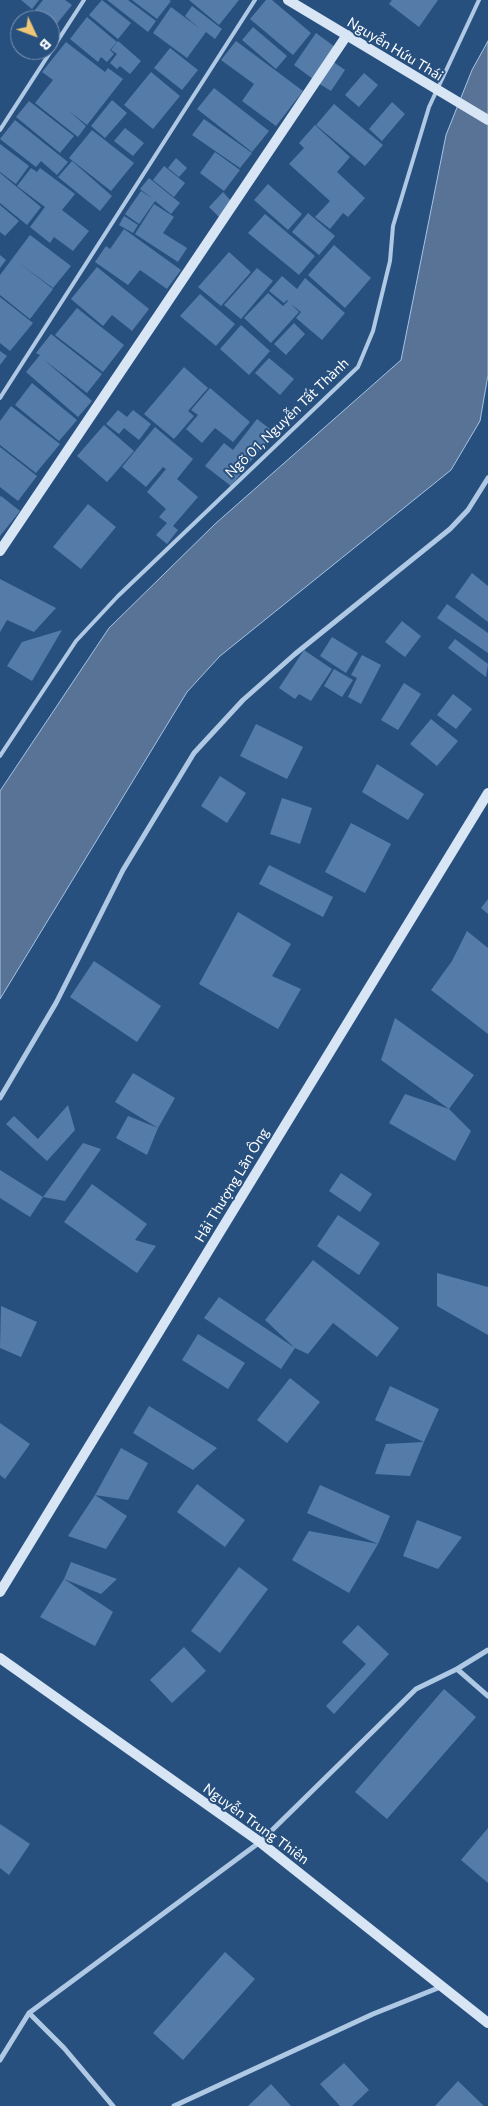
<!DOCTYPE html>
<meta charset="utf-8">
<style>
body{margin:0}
#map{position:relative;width:488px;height:2106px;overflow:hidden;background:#28507f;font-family:Commissioner,sans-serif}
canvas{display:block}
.north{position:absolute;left:10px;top:10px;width:50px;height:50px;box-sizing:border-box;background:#28507f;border:1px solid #7e96b2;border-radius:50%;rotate:133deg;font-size:14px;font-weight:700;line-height:20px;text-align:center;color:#fff}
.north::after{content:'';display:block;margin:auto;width:18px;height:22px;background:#edc775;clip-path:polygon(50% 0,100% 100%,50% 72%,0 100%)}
</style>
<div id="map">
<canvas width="488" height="2106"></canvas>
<div class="north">B</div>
</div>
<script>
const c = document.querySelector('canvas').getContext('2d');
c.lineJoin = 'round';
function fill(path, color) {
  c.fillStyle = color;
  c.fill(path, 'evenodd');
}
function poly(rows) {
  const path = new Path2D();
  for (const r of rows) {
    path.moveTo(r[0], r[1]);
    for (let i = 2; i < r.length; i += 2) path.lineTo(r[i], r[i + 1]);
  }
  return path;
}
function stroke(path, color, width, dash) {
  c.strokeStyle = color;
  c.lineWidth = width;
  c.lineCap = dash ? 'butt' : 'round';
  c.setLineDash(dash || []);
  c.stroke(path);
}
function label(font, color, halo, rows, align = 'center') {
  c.font = font + ' Commissioner,sans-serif';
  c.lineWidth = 4;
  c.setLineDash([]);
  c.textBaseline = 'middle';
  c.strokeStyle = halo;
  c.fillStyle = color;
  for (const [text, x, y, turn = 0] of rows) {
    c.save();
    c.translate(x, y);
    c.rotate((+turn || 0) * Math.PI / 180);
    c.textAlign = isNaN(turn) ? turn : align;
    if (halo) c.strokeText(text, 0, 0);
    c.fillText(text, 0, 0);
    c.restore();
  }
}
const water = poly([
 [488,41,488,375,480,421,451,470,220,656,187,692,0,999,0,791,109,628,215,524,401,360,446,135,472,70,488,41]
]);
fill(water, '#587395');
stroke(water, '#a3c4e5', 1);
fill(poly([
 [21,0,39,0,32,9],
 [43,0,65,0,72,5,55,26,35,10],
 [102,0,131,23,118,39,89,15],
 [107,0,128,0,156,21,148,32],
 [132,0,169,0,171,1,157,19],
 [189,0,239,0,219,25],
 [266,0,272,0,311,33,293,55,250,19],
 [392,0,438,0,419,27,389,4],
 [192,6,222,29,215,39,206,32,187,58,153,33,171,7,199,28,185,16],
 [87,17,117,42,110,50,114,54,107,62,101,57,98,62,70,39],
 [253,27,287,56,276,69,242,40],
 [316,33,335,47,313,79,294,65],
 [118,41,141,61,130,74,120,66,117,69,110,63,117,54,111,50],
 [236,41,303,91,276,126,242,101,254,84,221,60],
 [66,42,105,72,108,68,123,79,87,125,69,111,86,126,78,137,35,103,53,80,42,72],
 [170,48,198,70,182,90,154,68],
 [332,61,345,70,331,91,318,83],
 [151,72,180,96,153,129,124,105],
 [364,73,378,85,359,107,345,95],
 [214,88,269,131,252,152,197,109],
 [112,100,127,113,105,138,91,126],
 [29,101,74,136,60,153,16,117],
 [392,102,405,114,382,141,369,129],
 [334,104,383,145,365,166,316,125],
 [204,119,252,153,240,168,192,135],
 [15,120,68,162,57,175,41,161,36,167,0,139],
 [315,125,350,157,337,172,365,198,348,217,343,213,330,229,315,217,330,201,289,164,304,148,299,143],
 [125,128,144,143,133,156,114,141],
 [92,130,134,163,111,191,69,158],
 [0,144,29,166,16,184,0,172],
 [215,152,240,170,224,191,200,173],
 [176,158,187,168,179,177,168,168],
 [72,161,112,196,100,211,58,177],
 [164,166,185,183,174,197,153,180],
 [31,168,37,172,40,168,75,194,62,210,89,231,73,251,54,237,50,243,30,227,45,207,17,186],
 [0,173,41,207,27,225,0,203],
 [149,178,180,203,171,214,155,201,139,224,125,214,141,191,153,199,140,189],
 [268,184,302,214,288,230,254,200],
 [223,192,232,202,219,217,209,207],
 [154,204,174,217,163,233,187,248,178,262,135,234],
 [0,205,19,221,5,236,0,232],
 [308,213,335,236,319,255,292,232],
 [265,214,315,256,299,275,248,233],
 [124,216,138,225,133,233,119,225],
 [124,229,181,270,167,289,140,270,128,285,95,262,106,246,110,249],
 [30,235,71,266,53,288,19,263,53,289,30,319,0,295,0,275],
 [334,245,371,278,345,308,308,275],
 [229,252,251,272,221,306,198,287],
 [0,255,6,260,0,268],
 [97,267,149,309,132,331,112,315,103,326,71,299],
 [257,268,273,281,241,319,224,305],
 [282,276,297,289,305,278,345,313,322,340,296,318,301,312,291,304,299,312,271,343,244,318,268,293,283,306,288,301,287,300,284,303,269,291],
 [200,294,235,324,216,346,180,316],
 [0,297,33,323,10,351,0,343],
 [77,308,124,345,103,372,55,335],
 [294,323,305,334,286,355,274,344],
 [241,325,270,351,249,375,220,349],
 [51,334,102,374,87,393,43,359,92,401,78,417,26,372,40,355,36,353],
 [0,351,7,356,0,365],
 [269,358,294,379,280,395,255,373],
 [184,367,208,388,188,411,194,416,174,439,144,414],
 [32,383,77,420,59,441,15,405],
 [210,388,250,422,233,442,215,428,202,443,186,429,198,415,191,410],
 [11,406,60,444,36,473,0,445,0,421],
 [118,410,127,417,133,410,151,424,139,440,124,428,119,434,106,424],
 [257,419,274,432,231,486,205,466,224,443,233,450],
 [104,425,134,451,107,482,77,456],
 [155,427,193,459,177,479,198,497,173,526,178,530,167,544,156,535,167,523,159,517,166,509,147,492,166,469,163,467,146,487,122,467],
 [0,447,37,476,18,501,0,487],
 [1,496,20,511,0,536,0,497],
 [88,504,116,527,81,569,53,547],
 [472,573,488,586,488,622,455,597],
 [0,579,56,608,34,632,7,620,0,632],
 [447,604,488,633,488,653,437,618],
 [402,621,421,636,405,657,385,642],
 [62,630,32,681,7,666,22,642],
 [332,637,358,653,346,673,320,656],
 [455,639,488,664,486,677,448,648],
 [304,650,332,669,311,701,299,694,295,699,279,688],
 [362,655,381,665,361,704,348,697,357,678,351,675],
 [334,669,353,680,342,697,324,686],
 [404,683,421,694,398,730,381,720],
 [453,694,472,709,456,729,437,715],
 [431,719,458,741,437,766,410,744],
 [256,724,303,747,287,779,240,756],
 [377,764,424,794,408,820,362,792],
 [220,776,246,793,227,823,201,806],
 [282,798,312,808,300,844,270,834],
 [351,823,391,844,365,893,325,872],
 [269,865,333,897,323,917,259,884],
 [488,899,488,914,481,908],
 [238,912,291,944,272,976,301,989,278,1029,199,984],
 [467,931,488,948,488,1034,431,990,452,961],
 [94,961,161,1006,137,1042,70,997],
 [395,1018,474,1075,449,1109,471,1131,455,1161,389,1123,405,1094,449,1109,381,1060],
 [133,1073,175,1098,158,1128,115,1102],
 [68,1105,75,1130,47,1161,6,1124,14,1116,38,1139],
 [128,1116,158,1128,147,1155,116,1138],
 [83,1143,101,1149,65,1201,43,1197],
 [0,1170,43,1197,30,1217,0,1198],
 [341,1173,372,1194,360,1212,329,1191],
 [92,1184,147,1224,135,1240,156,1246,137,1273,64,1222],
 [338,1215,380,1243,359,1275,317,1246],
 [313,1260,399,1328,377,1357,333,1323,308,1354,295,1348,265,1320],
 [437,1273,488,1287,488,1335,437,1306],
 [219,1297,295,1348,281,1369,204,1318],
 [1,1306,37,1322,21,1357,0,1348],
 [198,1334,245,1363,228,1389,182,1360],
 [290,1378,320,1402,287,1443,257,1420],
 [390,1386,439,1409,424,1442,375,1420],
 [149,1406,217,1448,193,1470,133,1433],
 [0,1423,30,1444,5,1479,0,1475],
 [424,1442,410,1476,375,1474,386,1444],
 [121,1448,148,1463,128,1500,95,1495],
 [197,1484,245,1520,225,1547,177,1512],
 [320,1485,390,1516,378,1544,349,1593,292,1560,309,1531,378,1544,307,1513],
 [95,1495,127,1516,106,1549,68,1536],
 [417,1520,462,1537,438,1569,403,1556],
 [71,1562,117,1579,101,1594,64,1579],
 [239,1567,268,1589,220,1653,191,1631],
 [64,1579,113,1612,95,1646,40,1617],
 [358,1625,389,1654,334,1714,326,1706,366,1664,342,1642],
 [184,1647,206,1671,172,1703,150,1680],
 [444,1689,476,1717,387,1819,355,1792],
 [0,1824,30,1844,9,1875,0,1868],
 [488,1828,488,1883,461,1860],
 [225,1952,255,1979,183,2060,153,2033],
 [344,2063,369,2090,352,2106,340,2106,320,2084],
 [458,2081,484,2106,435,2106],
 [271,2084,291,2106,248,2106]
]), '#557ca9');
stroke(poly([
 [0,130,84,0],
 [0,398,255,0],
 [0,756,76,641,118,596,358,367,373,331,390,261,393,226,429,107,479,0]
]), '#afc9e5', 4);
stroke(poly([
 [0,1098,56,1003,123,870,194,753,243,700,295,654,450,529,468,510,488,478],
 [457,1669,488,1696],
 [29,2013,64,2048,113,2106],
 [0,2060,29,2013,260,1842,416,1689,457,1669,488,1650],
 [174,2106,373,2014,443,1986]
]), '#afc9e5', 5);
stroke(poly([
 [288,0,488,120],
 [0,551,347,35],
 [0,1592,488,793],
 [0,1658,260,1842,488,2023]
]), '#d8e5f5', 10);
label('14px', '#fff', '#28507f', [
 ["Nguyễn Hứu Thái",395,49,31],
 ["Ngõ 01, Nguyễn Tất Thành",287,418,-44],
 ["Hải Thượng Lãn Ông",232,1185,-59],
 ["Nguyễn Trung Thiên",256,1824,36]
]);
</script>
